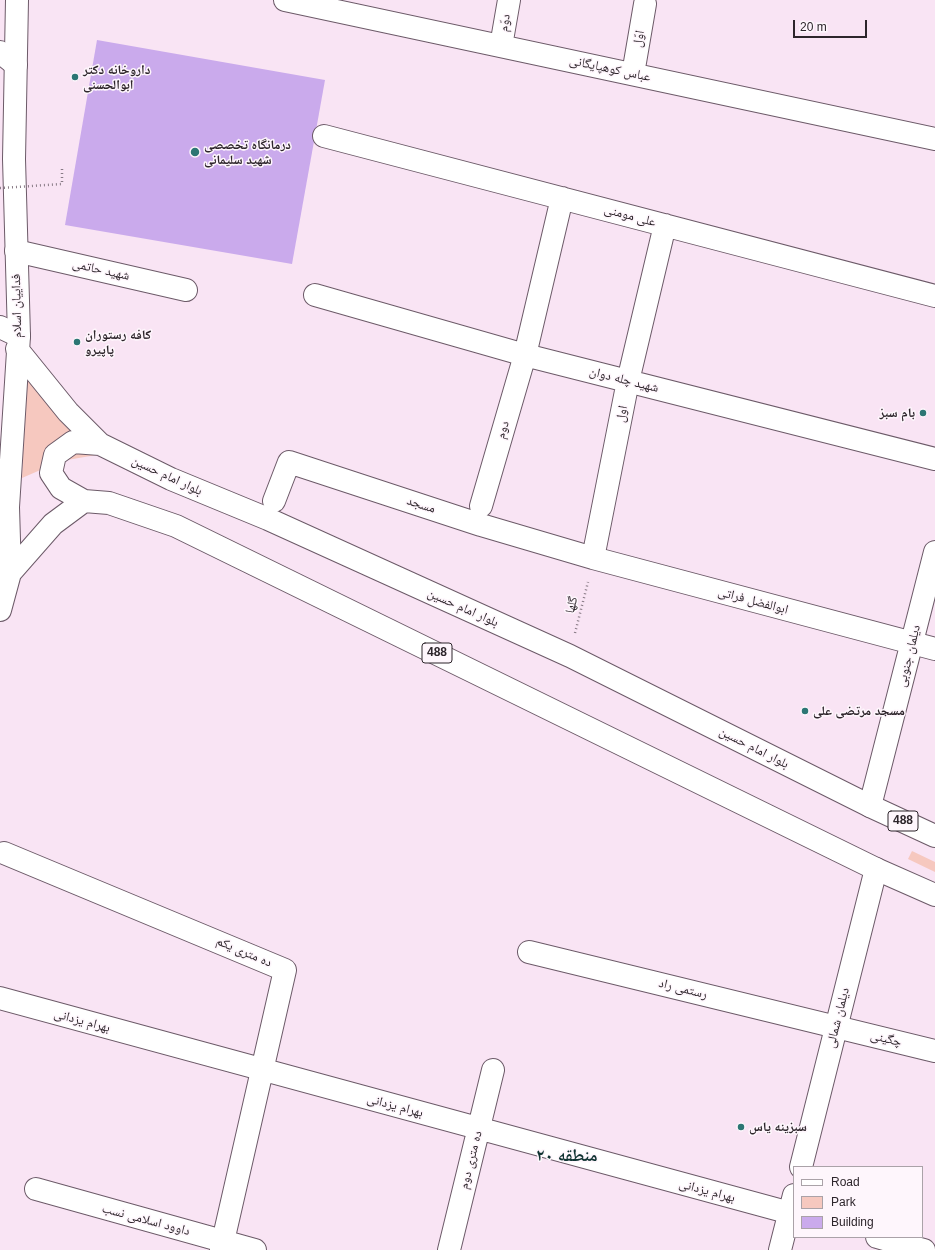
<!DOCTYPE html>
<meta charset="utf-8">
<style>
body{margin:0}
#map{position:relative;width:935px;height:1250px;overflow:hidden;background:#f9e4f4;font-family:Helvetica,sans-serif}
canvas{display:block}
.legend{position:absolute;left:793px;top:1166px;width:130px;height:72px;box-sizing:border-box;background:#fef6fc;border:1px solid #aaa2a8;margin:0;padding:5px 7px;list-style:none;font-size:12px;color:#2d252b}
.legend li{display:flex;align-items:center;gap:8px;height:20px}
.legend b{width:20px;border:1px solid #aaa2a8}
.scale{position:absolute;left:793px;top:20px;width:74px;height:18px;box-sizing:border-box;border:2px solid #2d252b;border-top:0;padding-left:5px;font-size:12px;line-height:14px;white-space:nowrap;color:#2d252b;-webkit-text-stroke:3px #fef6fc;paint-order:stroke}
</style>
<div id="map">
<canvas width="935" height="1250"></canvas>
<ul class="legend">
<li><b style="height:5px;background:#fff"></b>Road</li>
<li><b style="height:11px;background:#f6c8bf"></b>Park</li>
<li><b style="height:11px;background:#caaaec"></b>Building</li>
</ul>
<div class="scale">20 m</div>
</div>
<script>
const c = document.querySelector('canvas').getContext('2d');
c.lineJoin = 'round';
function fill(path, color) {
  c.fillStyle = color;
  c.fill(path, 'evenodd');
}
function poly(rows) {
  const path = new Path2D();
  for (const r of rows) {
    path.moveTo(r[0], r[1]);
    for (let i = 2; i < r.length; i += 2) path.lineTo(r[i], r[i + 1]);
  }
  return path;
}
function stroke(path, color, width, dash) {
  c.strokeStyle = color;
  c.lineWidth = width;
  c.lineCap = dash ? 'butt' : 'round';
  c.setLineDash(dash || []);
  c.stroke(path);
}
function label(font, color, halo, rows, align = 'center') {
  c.font = font + ' Helvetica,"Noto Naskh Arabic",sans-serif';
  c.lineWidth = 3;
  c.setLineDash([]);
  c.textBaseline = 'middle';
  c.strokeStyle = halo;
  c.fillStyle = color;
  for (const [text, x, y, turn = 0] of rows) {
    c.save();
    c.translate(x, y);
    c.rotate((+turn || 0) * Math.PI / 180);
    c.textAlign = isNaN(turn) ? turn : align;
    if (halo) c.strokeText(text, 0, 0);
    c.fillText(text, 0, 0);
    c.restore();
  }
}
fill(poly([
 [26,379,114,452,61,461,22,478],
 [912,851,935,862,935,872,908,859]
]), '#f6c8bf');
fill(poly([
 [97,40,325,80,292,264,65,225]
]), '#caaaec');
const minor = poly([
 [285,0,935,139],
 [501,46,509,0],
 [0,52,16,65],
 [633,74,645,4],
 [324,136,935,296],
 [16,251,186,290],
 [315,295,525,355,935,459],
 [0,327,19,336],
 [274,501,289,462,481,525,593,558,935,649],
 [481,506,525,355,562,198],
 [593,558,628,381,665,225],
 [4,853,285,970,221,1250],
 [529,952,935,1051],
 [0,998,794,1214],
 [36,1189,255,1250],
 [877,1237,924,1250],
 [449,1250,493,1070]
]);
const tertiary = poly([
 [870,806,935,552],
 [801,1167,876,869],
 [780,1250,794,1195]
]);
const primary = poly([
 [17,349,68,412,100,444,171,479,268,519,570,656,870,806,935,836],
 [84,501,61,488,51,473,55,455,73,442,100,444],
 [10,573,53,524,84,501,109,503,176,526,876,869,935,895],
 [0,610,10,573,8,507,19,336,14,159,17,0]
]);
stroke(minor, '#6c5a68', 24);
stroke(tertiary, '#6c5a68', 24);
stroke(primary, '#6c5a68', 24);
stroke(poly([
 [62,169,62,184],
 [575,633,588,582]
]), '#897b86', 2.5, [1, 3]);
stroke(minor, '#fff', 22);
stroke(tertiary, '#fff', 22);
stroke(primary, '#fff', 22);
stroke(poly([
 [0,188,62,184]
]), '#897b86', 2.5, [1, 3]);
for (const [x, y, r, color] of [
 [75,77,4,"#2c7674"],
 [195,152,5,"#2c7674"],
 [77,342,4,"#2c7674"],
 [923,413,4,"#2c7674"],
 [805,711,4,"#2c7674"],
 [741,1127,4,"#2c7674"]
]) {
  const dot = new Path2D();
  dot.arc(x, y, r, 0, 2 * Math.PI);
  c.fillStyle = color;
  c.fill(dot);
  stroke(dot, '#fef6fc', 1.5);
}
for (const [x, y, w] of [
 [437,653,30],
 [903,821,30]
]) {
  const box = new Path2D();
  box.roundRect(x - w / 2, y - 10, w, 20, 3);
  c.fillStyle = '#fef6fc';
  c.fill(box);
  stroke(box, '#2d252b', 1);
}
label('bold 12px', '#2d252b', null, [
 ["488",437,653],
 ["488",903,821]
]);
label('13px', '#2d252b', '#fef6fc', [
 ["دوّم",505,23,-81],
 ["اوّل",639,39,-80],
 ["عباس کوهپایگانی",610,69,12],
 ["علی مومنی",630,216,15],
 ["شهید حاتمی",101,270,13],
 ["فداییان اسلام",17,306,-91],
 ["شهید چله دوان",624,380,14],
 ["اول",622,414,-79],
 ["دوم",503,430,-74],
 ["بلوار امام حسین",167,476,25],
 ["مسجد",421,505,18],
 ["ابوالفضل فراتی",753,601,15],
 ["گلها",572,605,-77],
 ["بلوار امام حسین",463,608,24],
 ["دیلمان جنوبی",909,656,-76],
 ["بلوار امام حسین",754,748,27],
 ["ده متری یکم",244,952,23],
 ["رستمی راد",683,989,14],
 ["دیلمان شمالی",838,1018,-76],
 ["بهرام یزدانی",82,1021,15],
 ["چگینی",886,1039,14],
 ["بهرام یزدانی",395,1106,15],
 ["ده متری دوم",471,1160,-76],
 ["بهرام یزدانی",707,1191,15],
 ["داوود اسلامی نسب",146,1220,15]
]);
label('bold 13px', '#2d252b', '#fef6fc', [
 ["داروخانه دکتر",83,70],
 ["ابوالحسنی",83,85],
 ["درمانگاه تخصصی",204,145],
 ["شهید سلیمانی",204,160],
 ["کافه رستوران",85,335],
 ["پاپیرو",85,350],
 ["بام سبز",915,413,"right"],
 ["مسجد مرتضی علی",813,711],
 ["سبزینه یاس",749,1127]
], 'left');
label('bold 17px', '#103332', '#fef6fc', [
 ["منطقه ۲۰",567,1156]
]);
</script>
